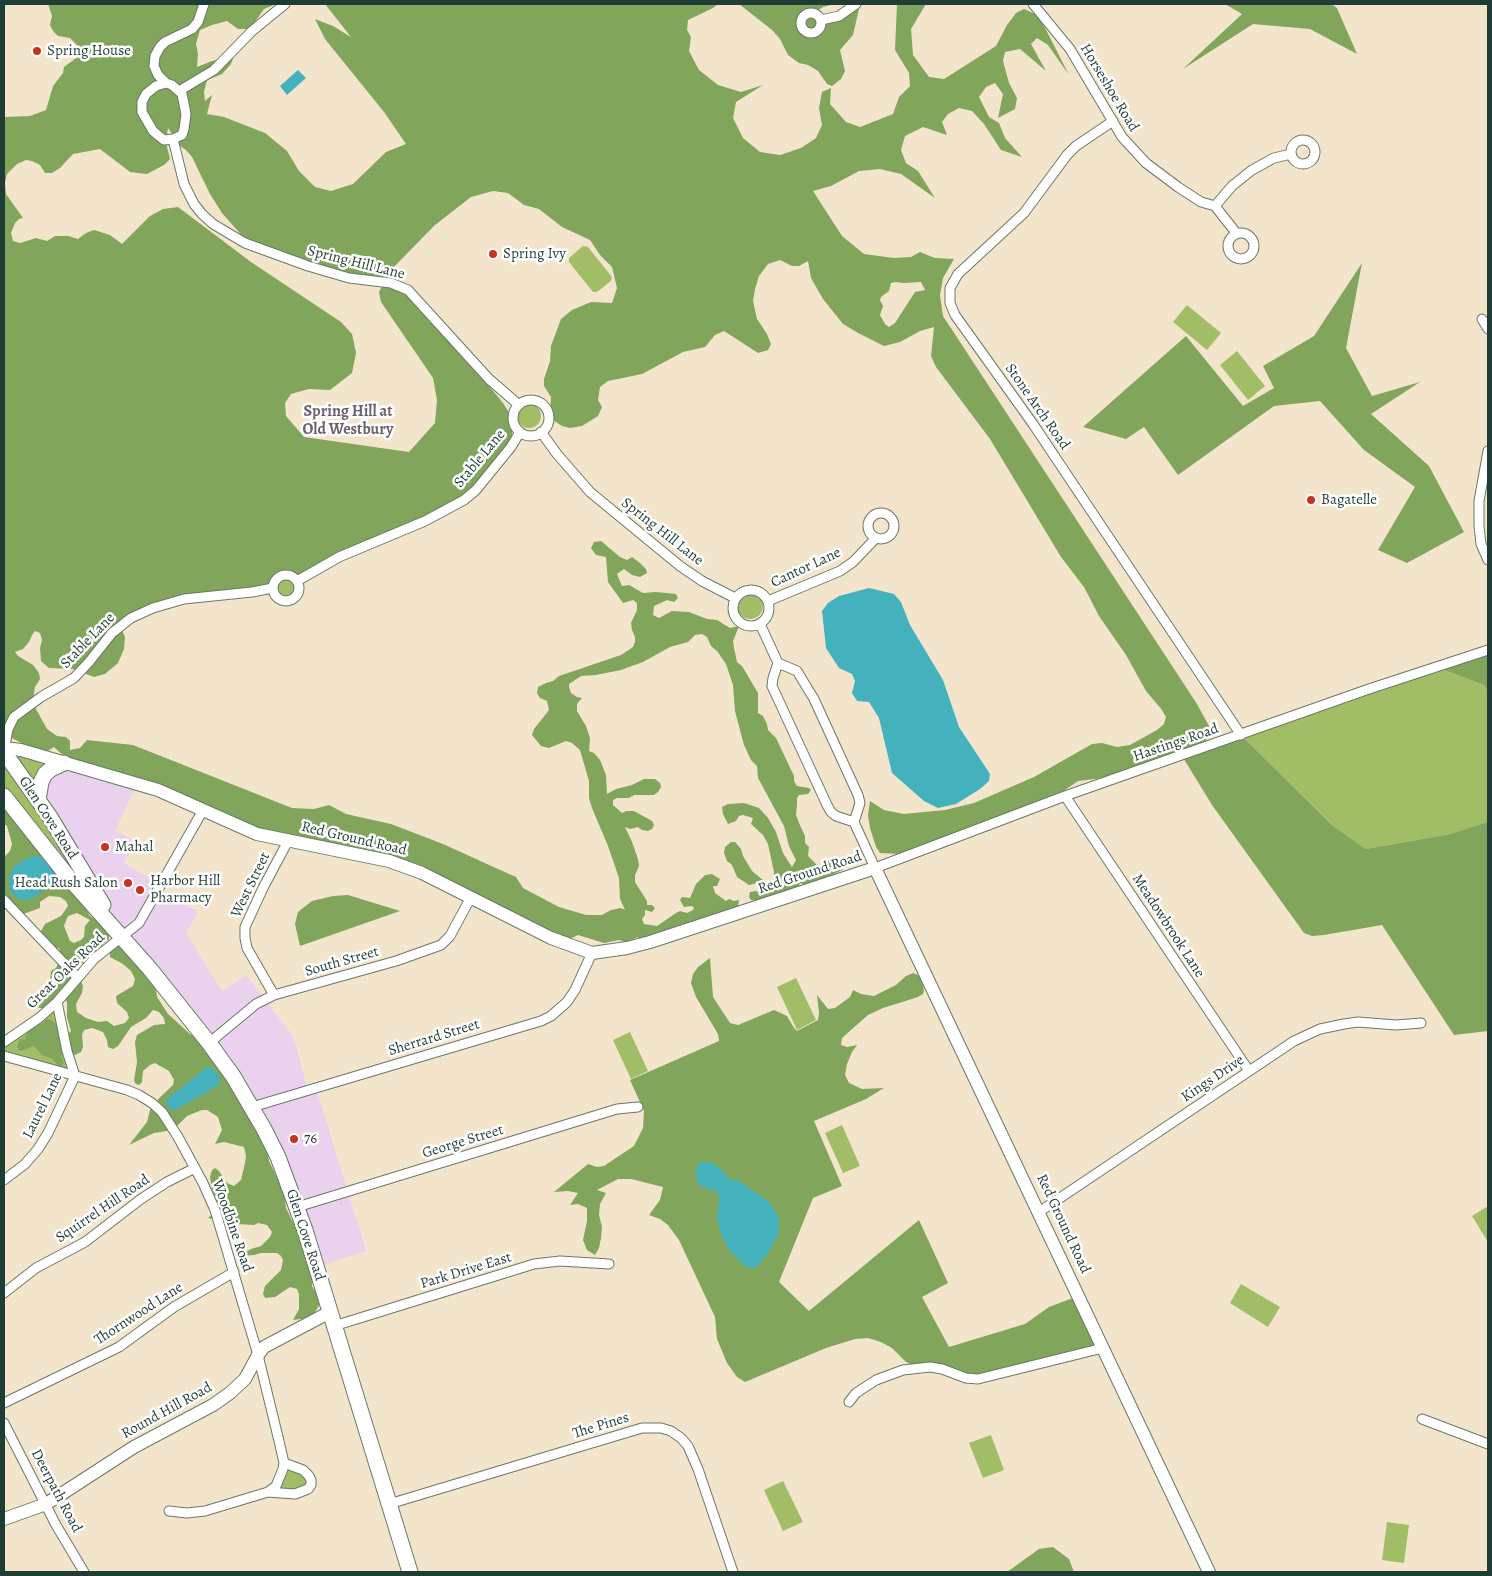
<!DOCTYPE html>
<style>
body{margin:0}
#map{position:relative;width:1492px;height:1576px;overflow:hidden;background:#f3e5cc;font-family:Alegreya,serif}
canvas{display:block}
.frame{position:absolute;inset:0;border:5px solid #1f3d34;pointer-events:none}
</style>
<div id="map">
<canvas width="1492" height="1576"></canvas>
<div class="frame"></div>
</div>
<script>
const c = document.querySelector('canvas').getContext('2d');
c.lineJoin = 'round';
function fill(path, color) {
  c.fillStyle = color;
  c.fill(path, 'evenodd');
}
function poly(rows) {
  const path = new Path2D();
  for (const r of rows) {
    if (r.length === 3) {
      path.moveTo(r[0] + r[2], r[1]);
      path.arc(r[0], r[1], r[2], 0, 2 * Math.PI);
      continue;
    }
    path.moveTo(r[0], r[1]);
    for (let i = 2; i < r.length; i += 2) path.lineTo(r[i], r[i + 1]);
  }
  return path;
}
function stroke(path, color, width, dash) {
  c.strokeStyle = color;
  c.lineWidth = width;
  c.lineCap = dash ? 'butt' : 'round';
  c.setLineDash(dash || []);
  c.stroke(path);
}
function label(font, color, halo, rows, align = 'center') {
  c.font = font + ' Alegreya,serif';
  c.lineWidth = 5;
  c.setLineDash([]);
  c.textBaseline = 'middle';
  c.strokeStyle = halo;
  c.fillStyle = color;
  for (const [text, x, y, turn = 0] of rows) {
    c.save();
    c.translate(x, y);
    c.rotate((+turn || 0) * Math.PI / 180);
    c.textAlign = isNaN(turn) ? turn : align;
    if (halo) c.strokeText(text, 0, 0);
    c.fillText(text, 0, 0);
    c.restore();
  }
}
fill(poly([
 [57,766,137,784,115,831,135,841,124,863,161,885,159,889,198,912,186,933,222,991,246,975,290,1032,294,1039,308,1091,316,1088,366,1251,316,1267,264,1129,122,936,50,817,41,782]
]), '#ead1ed');
fill(poly([
 [583,246,588,247,612,277,611,281,597,292,593,292,569,262,569,258],
 [1187,305,1221,333,1207,350,1173,322],
 [1237,351,1265,386,1248,400,1220,365],
 [529,416,12],
 [286,588,10],
 [750,606,13],
 [1436,667,1484,685,1488,692,1488,822,1486,823,1450,834,1366,849,1332,825,1241,735],
 [4,748,57,766,38,800,122,936,4,801],
 [796,978,816,1020,797,1030,777,987],
 [57,1002,75,1076,4,1056,4,1042],
 [630,1032,648,1071,631,1079,613,1040],
 [842,1125,860,1166,843,1173,825,1133],
 [1488,1206,1488,1242,1472,1216],
 [1241,1284,1280,1307,1268,1327,1230,1303],
 [991,1435,1004,1470,983,1478,969,1443],
 [284,1463,311,1480,301,1493,273,1489],
 [783,1481,803,1522,783,1531,764,1490],
 [1387,1522,1409,1525,1404,1563,1382,1560]
]), '#a1be66');
fill(poly([
 [48,4,276,4,264,9,250,29,238,29,227,21,212,25,200,30,196,44,198,54,197,67,212,61,234,56,231,64,222,74,207,80,204,92,205,101,212,95,207,114,224,117,265,133,287,151,299,171,315,187,331,191,353,184,386,152,406,144,384,112,325,39,315,19,333,26,351,37,325,4,718,4,713,8,688,20,687,30,691,37,689,51,699,70,718,85,741,92,763,85,736,102,733,118,743,138,760,152,780,155,801,148,816,138,822,125,819,108,822,92,831,88,830,104,846,122,860,127,893,114,899,97,910,86,909,73,895,50,897,4,926,4,911,29,913,55,929,77,944,79,996,46,1007,25,1016,13,1024,9,1035,14,1043,24,1069,75,1048,45,1037,38,1031,44,1046,71,1020,49,1005,52,1003,61,1009,83,1017,98,1015,109,998,118,1003,94,995,83,986,87,979,97,989,117,999,123,1005,138,1022,157,1001,150,984,124,972,111,959,108,948,114,942,122,947,135,923,127,905,136,901,150,906,163,918,171,935,198,901,174,880,169,859,171,831,186,813,191,842,236,864,254,894,258,911,257,920,252,935,258,954,259,943,278,940,295,943,316,1197,704,1209,726,1210,734,1207,739,1202,744,1111,777,1078,781,1062,792,1047,799,901,854,880,853,876,847,870,828,868,815,870,801,884,810,904,814,945,810,974,803,1034,777,1092,744,1102,743,1117,747,1130,745,1157,730,1164,724,1166,717,1162,710,1146,691,1126,655,1099,616,1084,587,1061,557,990,439,936,367,931,356,934,327,920,331,900,342,884,346,860,334,843,324,823,299,811,278,808,261,799,266,792,266,780,260,768,264,759,276,755,289,753,301,757,319,767,334,771,344,768,350,758,353,724,331,715,335,705,347,683,352,642,374,608,381,600,387,598,400,602,407,598,416,582,426,570,428,562,426,553,420,550,414,551,397,544,386,544,379,550,361,551,346,561,319,572,310,591,302,612,303,617,288,612,267,600,255,590,240,562,227,539,209,524,205,508,193,493,191,471,197,435,225,380,281,349,278,245,239,222,213,210,194,192,157,186,150,180,146,168,128,166,143,170,159,164,165,147,174,130,172,100,149,73,154,60,168,52,173,45,173,40,165,32,161,26,160,17,164,7,174,5,183,6,194,23,218,19,219,15,223,11,233,13,241,20,243,36,238,47,241,55,236,68,236,78,239,86,233,94,230,110,235,122,244,150,216,163,209,178,207,251,262,341,322,352,334,356,353,352,373,330,390,309,389,291,394,285,403,286,416,304,437,409,452,435,423,437,400,433,378,381,302,379,292,381,288,391,283,420,301,503,403,508,411,512,426,512,438,509,444,471,495,295,579,288,575,283,576,278,578,273,585,153,608,122,630,125,637,124,649,118,663,105,674,94,677,73,669,49,668,41,661,40,648,42,640,40,633,35,631,32,635,29,642,23,649,15,652,18,656,33,665,39,673,40,679,35,687,33,699,36,709,47,729,57,736,66,737,70,741,70,750,80,748,87,740,133,745,292,808,314,809,329,805,346,814,391,824,443,844,498,869,516,877,523,888,559,907,586,915,602,915,611,910,621,908,625,910,620,899,619,878,608,846,592,808,589,798,589,781,580,750,572,743,566,741,549,748,541,746,532,735,534,729,549,710,547,701,540,698,537,693,538,687,546,683,553,681,559,676,621,655,633,647,635,642,635,637,632,630,631,623,637,610,637,603,633,600,623,603,608,582,606,557,596,555,591,548,594,542,601,541,620,557,627,560,632,557,640,563,646,569,647,573,640,577,632,575,624,569,617,574,622,586,629,585,643,593,656,592,676,594,678,598,674,602,667,600,654,606,653,615,659,618,672,611,689,612,707,619,717,620,730,628,739,626,733,641,734,648,737,662,742,666,758,693,758,713,763,716,767,724,768,730,776,738,794,776,794,781,797,786,809,788,811,790,808,794,799,795,797,798,797,805,796,815,799,823,805,836,805,843,809,847,808,856,817,865,823,865,826,861,834,858,846,861,846,865,842,870,832,875,808,886,800,883,798,890,758,901,751,900,749,897,750,892,756,891,762,893,766,891,766,888,758,883,749,885,737,877,732,865,727,861,724,853,725,847,731,842,735,842,741,849,743,856,752,871,769,885,773,882,774,872,768,844,763,835,751,824,753,818,743,815,739,816,736,821,728,824,723,814,722,807,728,804,744,803,759,808,768,818,776,832,783,853,792,867,796,860,789,846,784,826,758,778,757,766,751,760,744,745,735,711,733,685,726,664,717,651,711,646,707,637,702,634,695,635,688,642,670,647,643,662,621,670,596,675,581,676,569,684,569,687,571,693,577,697,582,698,577,704,577,711,586,726,590,738,589,751,594,753,600,760,606,775,607,794,616,789,632,785,644,779,655,779,660,783,661,787,658,792,654,795,634,795,629,798,617,798,613,800,613,805,622,813,626,811,634,811,652,821,654,825,652,829,648,831,642,830,638,827,630,829,625,827,632,842,638,859,639,866,635,875,635,882,647,901,647,905,652,905,655,908,652,912,645,910,645,915,642,919,644,924,657,926,676,913,680,911,687,913,693,910,694,908,692,906,684,907,680,900,682,897,690,898,696,884,705,875,712,874,720,879,717,886,713,886,715,893,726,901,729,899,734,901,739,900,738,907,638,939,638,937,626,942,619,940,604,943,578,935,566,941,436,875,272,833,65,757,54,747,46,752,33,749,4,734,4,117,30,116,46,110,53,86,63,73,64,67,79,56,80,51,76,44,70,38,58,36,53,31,50,25,52,16],
 [896,282,904,283,921,282,925,290,915,292,895,323,889,327,885,324,880,315,883,306,880,300,881,297,889,291,891,283],
 [739,4,834,4,823,7,814,13,821,16,844,10,859,9,853,35,840,50,845,71,841,79,832,86,827,84,818,71,808,65,799,63,788,55,780,39,772,30],
 [1225,4,1331,4,1337,8,1357,54,1310,29,1253,24,1183,69,1242,14],
 [1362,263,1346,348,1372,396,1420,382,1371,414,1429,466,1464,532,1407,563,1378,550,1415,487,1364,450,1320,401,1274,406,1178,475,1144,427,1126,439,1083,427,1186,336,1243,406,1274,388,1263,366,1314,336],
 [1488,650,1488,692,1484,685,1436,667],
 [1241,735,1332,825,1366,849,1450,834,1488,822,1488,1031,1454,1035,1382,925,1324,935,1312,936,1304,933,1212,805,1182,756],
 [4,801,82,899,84,906,90,916,106,927,109,933,109,939,103,944,99,952,83,963,66,970,71,979,75,978,81,981,83,986,82,993,76,1004,77,1012,86,1018,98,1022,107,1021,114,1026,125,1023,129,1018,127,1012,117,1003,116,996,133,986,135,979,131,971,123,964,110,957,110,950,120,945,150,980,156,990,157,997,168,1014,190,1034,214,1050,267,1149,269,1161,284,1192,286,1208,298,1233,313,1272,312,1286,319,1298,320,1304,315,1312,308,1318,293,1320,299,1309,299,1294,297,1289,290,1287,275,1297,265,1298,263,1294,265,1286,281,1270,283,1260,281,1256,277,1253,261,1253,254,1255,242,1256,244,1253,251,1249,261,1246,270,1237,272,1232,267,1225,258,1223,254,1225,237,1224,208,1218,224,1205,214,1201,210,1177,212,1170,215,1168,219,1171,227,1183,234,1186,241,1180,245,1163,246,1156,244,1147,224,1142,215,1144,222,1130,218,1117,207,1110,202,1110,187,1116,173,1130,154,1133,129,1145,147,1122,151,1106,173,1085,174,1080,169,1071,155,1063,150,1065,143,1071,142,1082,139,1085,136,1084,134,1081,137,1062,135,1042,137,1035,154,1025,165,1024,164,1018,159,1012,153,1010,146,1018,131,1027,118,1046,113,1049,108,1047,107,1040,103,1032,92,1028,84,1030,82,1035,83,1047,81,1052,75,1055,70,1054,64,1049,61,1056,64,1063,61,1067,59,1066,51,1058,42,1055,34,1046,21,1051,19,1050,17,1047,19,1041,21,1039,25,1040,26,1036,30,1029,43,1023,46,1019,50,1019,68,1034,71,1031,67,1017,67,1002,63,998,44,1008,39,1008,34,1002,34,995,37,992,49,989,51,971,56,968,61,957,59,948,48,954,49,949,48,940,40,933,45,924,61,916,68,906,66,901,60,897,49,896,40,902,40,908,18,916,4,900,4,857,10,851,12,844,7,826,4,824],
 [77,913,90,920,85,926,84,937,81,940,74,943,70,941,64,926,68,916],
 [348,895,400,911,300,946,295,924,298,912,312,901,333,896],
 [710,958,713,997,730,1023,738,1025,774,1010,787,1016,794,1028,797,1031,818,1020,819,1013,817,995,828,1009,835,1008,850,997,853,990,861,994,874,996,896,985,906,976,913,973,918,975,922,982,924,990,923,994,918,997,883,1008,868,1015,842,1038,841,1045,847,1047,857,1045,852,1052,847,1064,845,1075,849,1083,862,1089,884,1088,866,1099,814,1121,842,1186,813,1198,779,1282,809,1311,919,1220,948,1283,922,1297,949,1347,1025,1324,1049,1307,1078,1296,1102,1348,985,1378,916,1368,905,1361,892,1348,881,1342,868,1338,855,1339,826,1348,745,1382,737,1377,727,1363,717,1339,715,1317,679,1240,668,1225,660,1219,649,1215,660,1200,663,1187,631,1179,618,1179,597,1190,606,1193,600,1204,599,1215,602,1227,601,1238,599,1248,595,1255,587,1250,583,1240,587,1221,587,1208,578,1204,570,1205,578,1193,568,1191,554,1192,588,1164,597,1167,604,1166,634,1146,643,1128,644,1111,630,1080,719,1041,718,1034,696,997,691,983,693,974,698,967],
 [1053,1547,1069,1559,1074,1572,1007,1572,1039,1549]
]), '#80a55b');
fill(poly([
 [298,70,306,78,287,95,280,86],
 [869,588,894,594,901,602,910,625,943,680,959,727,990,774,989,781,980,789,956,804,938,808,924,801,892,773,879,718,869,702,857,701,852,693,855,681,852,674,839,668,826,648,822,611,828,603,839,596],
 [35,856,49,860,55,869,52,883,33,898,24,900,17,898,10,890,9,877,13,868,19,863,28,858],
 [206,1068,212,1068,217,1073,220,1080,219,1085,175,1110,171,1110,166,1103,167,1099],
 [703,1162,713,1163,723,1171,729,1179,739,1181,769,1202,779,1218,778,1235,769,1252,756,1268,746,1267,730,1251,724,1241,717,1219,719,1201,718,1192,700,1186,696,1179,696,1169,698,1164]
]), '#43b2bd');
const street = poly([
 [1033,4,1070,49,1122,137,1146,163,1178,187,1201,202,1215,206,1237,234],
 [811,23,10],
 [821,20,839,16,856,4],
 [166,83,172,85,182,94,186,114,184,129,182,135,173,139,164,140,159,136,153,131,142,112,142,102,146,94,156,86,166,83],
 [166,83,158,75,154,66,155,56,160,47,165,42,192,29,198,22,204,4],
 [179,91,214,70,252,31,285,4],
 [1113,121,1076,146,1067,155,1024,213,958,274,950,288,950,303,955,315,1033,424,1241,735],
 [173,139,184,184,194,204,202,214,213,224,245,243,308,266,349,278,391,283,408,290,489,379,519,405],
 [1303,152,12],
 [1215,206,1232,186,1252,170,1274,158,1291,154],
 [1241,246,13],
 [1482,319,1488,329],
 [531,418,18],
 [541,432,557,454,590,492,680,566,702,581,735,598],
 [1488,451,1479,501,1479,526,1481,544,1488,560],
 [881,526,13],
 [286,588,13],
 [297,581,339,557,425,521,464,500,476,490,511,447,520,432],
 [751,608,18],
 [768,601,840,571,853,562,876,538],
 [760,624,778,663,773,678,772,686,827,805,831,812,836,816,854,822],
 [778,663,797,671,814,699,858,795,860,803,854,822,875,868,1065,796,1369,689,1488,650],
 [6,740,8,729,14,717,41,697,74,678,89,662,112,633,131,618,153,608,184,599,252,592,273,588],
 [1065,796,1249,1071],
 [4,900,78,978],
 [274,995,247,948,245,938,245,927,263,888,288,841],
 [4,1042,39,1018,57,1002,94,959,139,923,203,810],
 [209,1043,256,1004,274,995,396,961,441,945,450,936,471,897],
 [4,1056,127,1090,139,1095,152,1103,162,1112,178,1137,203,1183,215,1210,258,1355,279,1441,284,1463,283,1469,276,1486,268,1492,205,1511,187,1513,169,1511],
 [252,1107,541,1021,551,1016,567,1002,575,990,592,953],
 [4,1180,25,1164,38,1149,48,1133,75,1076,67,1051,57,1002],
 [297,1207,617,1109,638,1107],
 [1039,1212,1294,1041,1320,1029,1344,1024,1358,1022,1396,1025,1421,1023],
 [4,1293,36,1268,85,1242,141,1199,167,1182,195,1168],
 [334,1326,534,1264,560,1261,609,1264],
 [849,1402,856,1393,876,1380,903,1370,930,1367,942,1369,966,1378,978,1379,1103,1348],
 [4,1403,119,1347,174,1307,234,1272],
 [1422,1419,1488,1444],
 [4,1423,56,1525,84,1572],
 [268,1492,295,1494,308,1489,311,1485,311,1480,309,1476,303,1470,284,1463],
 [389,1504,642,1428,661,1428,671,1431,681,1438,688,1446,698,1469,733,1572]
]);
const secondary = poly([
 [4,748,21,750,158,790,257,834,389,861,422,873,551,938,592,953,627,948,650,942,875,868,1209,1572],
 [4,1519,46,1504,134,1447,213,1405,230,1393,245,1379,258,1355,264,1347,330,1312]
]);
const primary = poly([
 [4,752,50,817,103,905],
 [4,796,69,878,150,969,209,1043,233,1076,264,1129,278,1157,305,1230,410,1572],
 [38,800,41,782,45,774,51,769,64,763]
]);
stroke(street, '#697869', 11);
stroke(secondary, '#697869', 14);
stroke(primary, '#697869', 17);
stroke(street, '#fff', 9);
stroke(secondary, '#fff', 12);
stroke(primary, '#fff', 15);
for (const [x, y, r, color] of [
 [37,51,5,"#c8321e"],
 [493,254,5,"#c8321e"],
 [1311,500,5,"#c8321e"],
 [105,847,5,"#c8321e"],
 [128,883,5,"#c8321e"],
 [140,890,5,"#c8321e"],
 [294,1139,5,"#c8321e"]
]) {
  const dot = new Path2D();
  dot.arc(x, y, r, 0, 2 * Math.PI);
  c.fillStyle = color;
  c.fill(dot);
  stroke(dot, '#fff', 2);
}
label('15px', '#1f3d34', '#fff', [
 ["Spring House",47,51],
 ["Spring Ivy",503,254],
 ["Bagatelle",1321,500],
 ["Mahal",115,847],
 ["Harbor Hill",150,881],
 ["Pharmacy",150,898],
 ["Head Rush Salon",118,883,"right"],
 ["76",304,1139]
], 'left');
label('15px', '#1f3d34', '#fff', [
 ["Horseshoe Road",1109,88,59],
 ["Spring Hill Lane",356,263,14],
 ["Stone Arch Road",1037,407,55],
 ["Stable Lane",480,459,-50],
 ["Spring Hill Lane",662,532,38],
 ["Cantor Lane",806,568,-25],
 ["Stable Lane",88,641,-46],
 ["Hastings Road",1176,743,-19],
 ["Glen Cove Road",48,818,57],
 ["Red Ground Road",354,839,13],
 ["Red Ground Road",810,873,-18],
 ["West Street",251,885,-64],
 ["Meadowbrook Lane",1168,926,57],
 ["South Street",342,962,-16],
 ["Great Oaks Road",66,971,-44],
 ["Sherrard Street",434,1038,-17],
 ["Kings Drive",1213,1079,-34],
 ["Laurel Lane",43,1106,-64],
 ["George Street",463,1142,-17],
 ["Squirrel Hill Road",103,1209,-34],
 ["Red Ground Road",1063,1224,65],
 ["Woodbine Road",232,1226,71],
 ["Glen Cove Road",305,1235,72],
 ["Park Drive East",466,1271,-17],
 ["Thornwood Lane",139,1314,-33],
 ["Round Hill Road",167,1411,-29],
 ["The Pines",601,1426,-17],
 ["Deerpath Road",56,1491,62]
]);
label('bold 16px', '#69626d', '#fff', [
 ["Spring Hill at",348,412],
 ["Old Westbury",348,430]
]);
</script>
